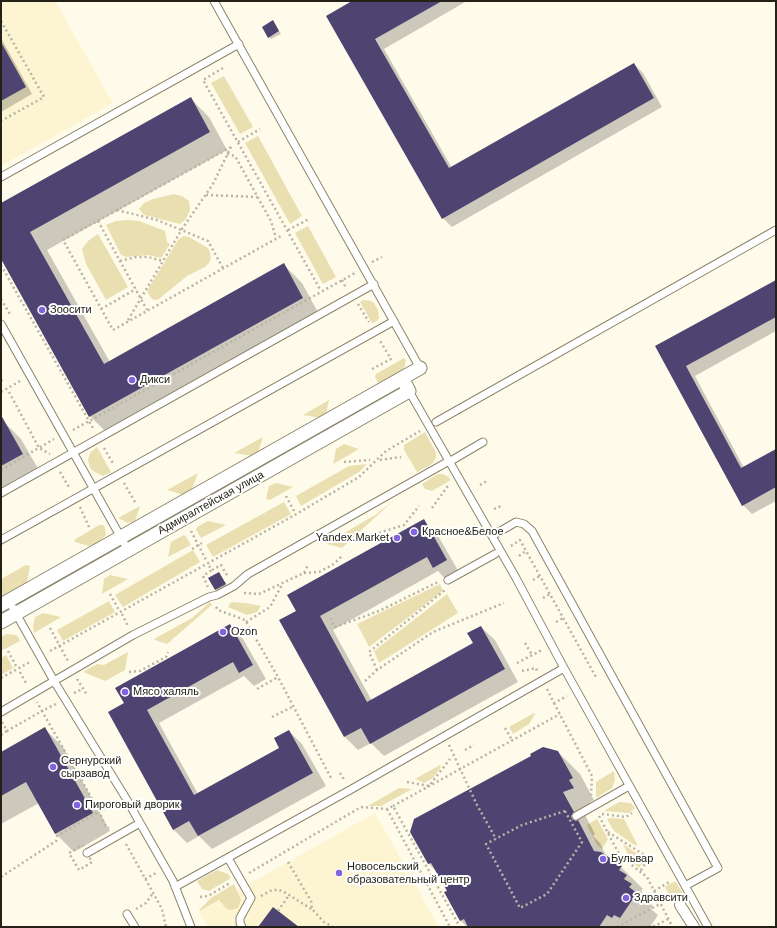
<!DOCTYPE html>
<meta charset="utf-8">
<style>
body{margin:0}
#map{position:relative;width:777px;height:928px;overflow:hidden;background:#fffbea;font-family:Helvetica,sans-serif}
canvas{display:block}
.frame{position:absolute;inset:0;border:2px solid #242218;pointer-events:none}
</style>
<div id="map">
<canvas width="777" height="928"></canvas>
<div class="frame"></div>
</div>
<script>
const c = document.querySelector('canvas').getContext('2d');
c.lineJoin = 'round';
function fill(path, color) {
  c.fillStyle = color;
  c.fill(path, 'evenodd');
}
function poly(rows) {
  const path = new Path2D();
  for (const r of rows) {
    path.moveTo(r[0], r[1]);
    for (let i = 2; i < r.length; i += 2) path.lineTo(r[i], r[i + 1]);
  }
  return path;
}
function stroke(path, color, width, dash) {
  c.strokeStyle = color;
  c.lineWidth = width;
  c.lineCap = dash ? 'butt' : 'round';
  c.setLineDash(dash || []);
  c.stroke(path);
}
function label(font, color, halo, rows, align = 'center') {
  c.font = font + ' Helvetica,sans-serif';
  c.lineWidth = 4;
  c.setLineDash([]);
  c.textBaseline = 'middle';
  c.strokeStyle = halo;
  c.fillStyle = color;
  for (const [text, x, y, turn = 0] of rows) {
    c.save();
    c.translate(x, y);
    c.rotate((+turn || 0) * Math.PI / 180);
    c.textAlign = isNaN(turn) ? turn : align;
    if (halo) c.strokeText(text, 0, 0);
    c.fillText(text, 0, 0);
    c.restore();
  }
}
fill(poly([
 [1,1,55,1,113,103,1,166],
 [375,813,439,927,208,927,199,912]
]), '#fdf5d1');
fill(poly([
 [224,76,253,127,240,134,211,83],
 [258,136,302,216,290,224,245,143],
 [174,194,182,196,189,201,190,210,186,219,180,224,144,215,139,209,144,203,153,199],
 [127,220,139,221,165,231,167,242,170,244,161,258,148,255,126,257,121,255,106,225,116,221],
 [308,226,336,277,323,284,295,233],
 [98,234,128,287,106,300,86,264,82,249,88,241],
 [184,236,189,237,208,248,210,252,211,258,209,263,205,267,187,276,159,299,154,300,151,298,147,291,178,240],
 [363,300,371,301,374,303,378,310,379,318,377,321,372,323,360,302],
 [404,358,406,360,404,370,380,385,375,377,376,374],
 [329,400,326,414,321,418,303,415],
 [425,432,436,453,436,458,432,464,417,472,404,450,404,445],
 [263,437,258,453,253,456,234,453],
 [344,444,359,449,333,464,336,449],
 [97,447,111,472,103,476,93,471,90,468,88,460,90,453],
 [367,464,359,472,301,506,296,496,349,466],
 [198,473,191,491,183,495,167,490],
 [438,474,442,474,447,476,451,480,432,491,425,489,422,484],
 [276,483,293,487,270,500,266,499,269,486],
 [394,500,342,548,327,544,327,543,375,515],
 [284,502,291,514,213,557,206,545],
 [140,506,135,521,128,523,118,518],
 [208,521,226,525,201,538,196,530,197,527],
 [99,525,104,525,106,533,105,536,97,543,89,546,75,542,74,540],
 [184,535,186,537,191,545,168,557,171,542],
 [193,550,200,562,123,607,115,595],
 [26,565,30,566,27,582,1,597,1,579],
 [110,575,128,579,102,594,104,579],
 [440,584,443,591,369,647,357,624],
 [447,594,458,613,379,663,374,651],
 [109,601,115,612,63,641,57,630],
 [210,602,212,605,167,644,155,640,154,639,192,618],
 [231,602,246,603,261,606,257,612,247,615,228,607],
 [43,613,61,617,34,633,33,626,35,617],
 [6,634,16,635,18,637,20,641,1,651,1,637],
 [128,652,125,670,105,681,83,672,97,664,104,665],
 [6,655,13,668,1,675,1,658],
 [534,713,535,714,529,724,513,734,509,727],
 [440,765,441,767,433,778,424,783,415,779],
 [614,771,615,780,612,788,596,798,596,782],
 [399,788,412,789,381,806,368,806],
 [619,802,631,803,635,808,629,813,604,811],
 [609,818,624,819,637,844,636,846,614,831,607,819],
 [597,819,608,839,602,849,597,845,587,825],
 [623,844,645,859,639,868,631,861],
 [217,870,228,874,231,878,209,891,202,889,197,881],
 [675,881,686,898,678,904,672,900,665,887],
 [234,884,241,900,238,908,231,910,227,909,219,900,200,911,199,910,211,898]
]), '#eadfb1');
fill(poly([
 [354,1,467,1,384,49,452,168,634,64,643,73,662,107,452,227,443,218],
 [275,24,281,34,271,39,269,37],
 [1,38,32,94,1,112],
 [191,99,209,117,227,150,47,250,110,362,284,265,302,283,320,316,108,434,90,416,1,257,1,205],
 [776,281,776,331,695,376,744,468,776,450,776,501,752,514,743,505,656,347],
 [3,421,21,439,40,472,1,494,1,422],
 [424,521,437,534,460,574,447,581,438,571,333,630,372,701,474,644,481,627,495,640,518,682,384,756,371,743,358,750,345,737,280,621,297,611],
 [219,573,227,586,218,592,209,578],
 [230,626,243,639,266,679,254,686,244,676,159,723,198,794,281,749,289,731,302,744,326,786,212,849,199,836,187,843,173,829,125,704],
 [45,729,63,747,110,831,74,852,56,834,39,803,1,824,1,753],
 [558,752,580,774,594,800,590,802,595,810,584,813,595,834,593,836,600,843,607,858,621,867,643,889,641,891,648,898,646,900,653,906,651,909,658,915,650,927,467,927,461,921,445,892,448,891,438,873,429,864,411,832]
]), '#0003');
fill(poly([
 [352,1,442,1,375,39,449,168,634,63,654,98,442,219,326,16],
 [273,20,279,31,268,38,262,27],
 [1,42,26,87,1,101],
 [191,97,210,132,30,232,104,364,284,263,303,298,89,417,1,259,1,203],
 [776,280,776,317,686,366,741,468,776,449,776,487,742,506,655,346],
 [1,415,23,454,1,466],
 [424,519,447,560,433,568,427,557,320,616,367,702,473,643,467,633,481,626,505,669,370,744,361,728,344,737,279,620,296,611,287,595],
 [219,572,226,584,215,590,208,578],
 [230,624,253,665,239,673,233,662,147,710,194,795,279,748,274,738,289,730,313,773,198,836,189,821,173,830,108,712,124,703,115,688],
 [45,727,93,813,55,834,26,782,1,796,1,752],
 [543,747,558,751,573,778,569,780,574,788,563,792,574,812,571,816,572,819,576,821,578,820,594,851,601,852,622,866,619,870,627,875,624,879,632,884,629,887,637,893,620,918,614,915,612,918,607,915,599,927,468,927,464,919,460,921,444,892,447,891,431,863,428,864,410,832,414,819,531,756,530,754],
 [273,907,299,927,258,927]
]), '#4e4472');
const service = poly([
 [214,1,420,368],
 [1,177,239,44],
 [1,324,128,550],
 [409,391,516,578,564,668,708,927],
 [436,422,776,230],
 [449,462,483,442],
 [1,493,374,284],
 [492,536,516,522,524,524,532,531,613,678,718,868,685,886],
 [1,540,394,321],
 [448,580,495,554],
 [9,601,54,681,133,635,209,597,217,595,234,586,248,574,449,461],
 [1,712,54,681,127,800,173,881,191,927],
 [576,816,629,786],
 [87,853,140,823],
 [228,858,251,898,240,918,240,923,242,927],
 [175,887,350,790,564,668],
 [127,914,135,927]
]);
const pedestrian = poly([
 [680,905,694,927]
]);
const minor = poly([
 [1,605,420,368],
 [1,622,409,391,402,378]
]);
stroke(service, '#8b856c', 9);
stroke(pedestrian, '#8b856c', 12);
stroke(minor, '#8b856c', 15);
stroke(poly([
 [1,21,44,97,1,121],
 [223,68,203,80,321,291],
 [238,142,260,129],
 [231,147,63,240,113,330,281,236],
 [227,154,235,156,271,221,276,238],
 [206,195,257,197],
 [117,210,157,220,208,241,223,268],
 [98,221,147,310],
 [288,230,309,219],
 [120,261,136,257,148,257,163,261],
 [372,262,382,257],
 [1,265,94,430],
 [342,280,346,288],
 [1,299,11,316],
 [358,304,369,322],
 [101,309,136,289],
 [128,320,182,229,213,184,231,147],
 [372,369,391,359,380,341],
 [1,380,3,382],
 [1,392,20,381],
 [9,392,39,448,50,454],
 [73,430,355,273],
 [104,448,114,465],
 [380,460,401,457],
 [344,462,370,460],
 [1,470,54,439],
 [60,472,70,489],
 [124,483,135,502],
 [480,485,487,481],
 [286,496,294,511],
 [80,507,89,527],
 [432,508,447,487,450,485],
 [494,509,501,506],
 [191,531,206,560],
 [360,539,404,525,419,506],
 [511,546,520,540,597,679],
 [192,549,202,543],
 [519,556,526,551],
 [209,566,212,570,221,565,228,577],
 [304,573,319,572,334,564,342,556],
 [533,580,540,576],
 [208,587,203,576,212,570],
 [244,593,259,594,304,573,308,565],
 [110,594,119,610],
 [543,598,550,594],
 [216,607,218,610,245,620,278,677,331,778],
 [122,614,128,626],
 [330,618,335,627,379,611,438,582],
 [246,622,270,607,283,583],
 [556,622,563,618],
 [50,628,68,661],
 [525,643,532,655],
 [8,651,16,666],
 [50,651,293,516,359,477,386,451,420,431],
 [517,663,542,650],
 [377,670,369,652,445,590],
 [522,671,536,668,537,671],
 [20,672,27,685],
 [129,672,140,671,166,657,168,652],
 [1,678,30,662],
 [77,679,87,695],
 [365,681,377,670,433,632,504,603],
 [257,689,278,677],
 [547,689,554,703,567,696],
 [74,693,83,689],
 [554,703,592,776,591,795],
 [56,704,42,711,99,811,105,825,109,828],
 [272,717,294,706],
 [2,722,7,731,42,711,37,702],
 [505,728,512,740],
 [1,735,7,731],
 [449,745,477,805,496,839],
 [465,750,474,745],
 [340,773,345,781],
 [407,782,429,786,450,759],
 [393,806,560,714],
 [387,809,450,927],
 [565,811,582,842,547,894,520,908,486,844,522,825,565,811],
 [602,814,626,817,632,813],
 [599,816,620,856,647,877,672,926],
 [608,832,646,856,648,859,640,872],
 [126,844,162,909,166,927],
 [82,845,92,862,79,870,69,853,82,845],
 [288,862,311,901,312,909,324,922,333,927],
 [249,873,361,807,387,809,393,806,460,927],
 [1,877,56,841,57,836,116,802],
 [145,879,156,873],
 [654,891,671,881],
 [261,896,272,890,279,890,286,893,313,910],
 [657,896,669,901],
 [200,897,208,896,230,883],
 [136,909,146,903,153,893],
 [278,911,289,895],
 [617,927,660,904],
 [643,927,655,926,668,919]
]), '#b7b4a5', 2.5, [2, 3]);
stroke(service, '#fff', 7);
stroke(pedestrian, '#fff', 10);
stroke(minor, '#fff', 13);
for (const [x, y, r, color] of [
 [42,310,4,"#8362dd"],
 [132,380,4,"#8362dd"],
 [414,532,4,"#8362dd"],
 [397,538,4,"#8362dd"],
 [223,632,4,"#8362dd"],
 [125,692,4,"#8362dd"],
 [53,767,4,"#8362dd"],
 [77,805,4,"#8362dd"],
 [603,859,4,"#8362dd"],
 [339,873,4,"#8362dd"],
 [626,898,4,"#8362dd"]
]) {
  const dot = new Path2D();
  dot.arc(x, y, r, 0, 2 * Math.PI);
  c.fillStyle = color;
  c.fill(dot);
  stroke(dot, '#fff', 1.5);
}
label('11px', '#242218', '#fff', [
 ["Зоосити",50,310],
 ["Дикси",140,380],
 ["Красное&Белое",422,532],
 ["Yandex.Market",389,538,"right"],
 ["Ozon",231,632],
 ["Мясо халяль",133,692],
 ["Сернурский",61,761],
 ["сырзавод",61,774],
 ["Пироговый дворик",85,805],
 ["Бульвар",611,859],
 ["Новосельский",347,867],
 ["образовательный центр",347,880],
 ["Здравсити",634,898]
], 'left');
label('11px', '#242218', '#fff', [
 ["Адмиралтейская улица",211,503,-29]
]);
</script>
